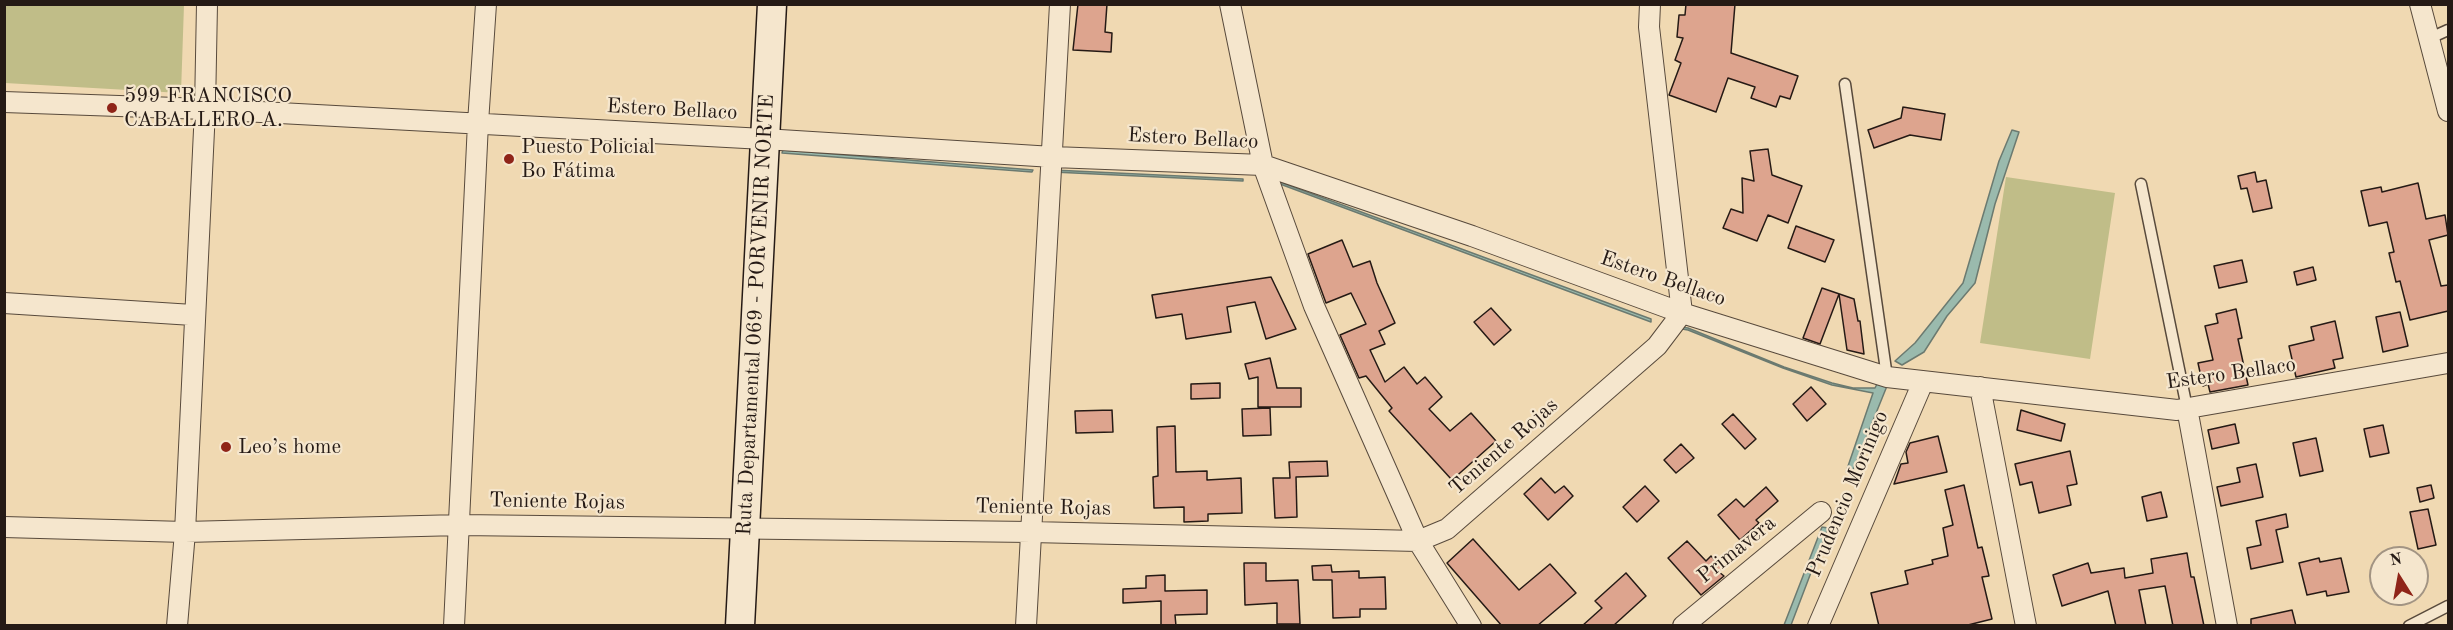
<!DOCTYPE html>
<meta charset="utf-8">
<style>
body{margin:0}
#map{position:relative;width:2453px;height:630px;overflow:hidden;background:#f0d9b2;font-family:"Old Standard TT",serif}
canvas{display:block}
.frame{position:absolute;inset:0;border:6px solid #251a15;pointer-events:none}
.north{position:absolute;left:2369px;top:546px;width:60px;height:60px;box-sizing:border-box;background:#f5e6cd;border:2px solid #a29483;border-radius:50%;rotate:349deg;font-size:16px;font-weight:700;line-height:24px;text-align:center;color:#251a15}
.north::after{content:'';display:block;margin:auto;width:21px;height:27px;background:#8f2418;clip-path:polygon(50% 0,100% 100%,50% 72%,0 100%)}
</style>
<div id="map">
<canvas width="2453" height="630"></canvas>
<div class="frame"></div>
<div class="north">N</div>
</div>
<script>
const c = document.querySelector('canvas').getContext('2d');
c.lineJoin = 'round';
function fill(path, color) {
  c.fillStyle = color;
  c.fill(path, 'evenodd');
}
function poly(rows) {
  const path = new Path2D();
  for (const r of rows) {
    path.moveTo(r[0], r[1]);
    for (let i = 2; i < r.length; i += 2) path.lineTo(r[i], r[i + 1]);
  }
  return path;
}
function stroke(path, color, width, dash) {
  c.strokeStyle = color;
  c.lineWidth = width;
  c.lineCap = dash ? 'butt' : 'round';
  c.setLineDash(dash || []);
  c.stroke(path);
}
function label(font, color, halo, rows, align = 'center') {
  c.font = font + ' "Old Standard TT",serif';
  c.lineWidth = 4.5;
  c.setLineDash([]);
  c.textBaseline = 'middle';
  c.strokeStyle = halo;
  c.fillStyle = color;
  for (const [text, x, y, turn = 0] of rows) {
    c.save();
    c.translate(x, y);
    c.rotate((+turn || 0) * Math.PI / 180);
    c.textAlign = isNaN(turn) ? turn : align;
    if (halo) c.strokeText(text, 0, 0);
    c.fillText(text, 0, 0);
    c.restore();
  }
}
fill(poly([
 [4,5,184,5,181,93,5,83],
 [2006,177,2115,193,2090,359,1980,343]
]), '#c0bd88');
const water = poly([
 [2012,130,2019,132,1995,204,1975,283,1947,316,1924,352,1902,365,1895,361,1915,343,1963,283,1999,161,2012,130],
 [783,150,1033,170,1032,172,782,153,783,150],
 [1053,170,1243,179,1243,181,1053,172,1053,170],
 [1280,182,1651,319,1651,322,1280,184,1280,182],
 [1676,326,1688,328,1784,367,1832,383,1853,388,1875,388,1877,384,1887,386,1853,470,1846,472,1873,393,1832,385,1783,368,1688,330,1676,328,1676,326],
 [1822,527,1828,528,1791,625,1784,625,1822,527]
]);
fill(water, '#9abaad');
stroke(water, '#6b7a70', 1.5);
const building = poly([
 [1078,4,1107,4,1105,32,1112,33,1111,52,1073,50,1078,4],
 [1686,4,1735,4,1731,53,1798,76,1790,99,1780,96,1776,107,1751,98,1755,87,1728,78,1716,112,1669,95,1681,63,1675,60,1683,38,1677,37,1679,15,1685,15,1686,4],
 [1903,107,1945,114,1941,140,1910,135,1874,148,1868,130,1901,118,1903,107],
 [1768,149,1772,175,1802,186,1788,223,1768,215,1757,241,1723,228,1731,209,1743,213,1742,178,1754,181,1750,151,1768,149],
 [2255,172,2257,182,2266,180,2272,208,2253,212,2247,188,2241,189,2238,176,2255,172],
 [2418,183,2426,219,2445,215,2448,235,2429,240,2441,286,2448,285,2448,311,2410,320,2400,281,2396,282,2389,253,2394,252,2387,222,2369,226,2361,191,2381,187,2382,192,2418,183],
 [1796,226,1834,240,1825,262,1788,248,1796,226],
 [1342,240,1353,267,1370,261,1377,283,1395,323,1379,331,1385,344,1370,350,1385,382,1404,367,1417,384,1425,377,1442,397,1429,409,1450,431,1471,413,1496,441,1452,480,1389,411,1392,408,1366,376,1359,378,1340,335,1366,324,1351,293,1326,303,1308,254,1342,240],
 [2242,260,2247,282,2219,288,2214,266,2242,260],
 [2313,267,2316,280,2297,285,2294,272,2313,267],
 [1271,277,1296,329,1266,339,1255,302,1227,307,1231,332,1186,339,1182,314,1156,318,1152,295,1271,277],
 [1822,288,1854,299,1858,321,1860,321,1864,354,1847,350,1839,294,1820,344,1803,338,1822,288],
 [1491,308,1511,330,1494,345,1474,322,1491,308],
 [2236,309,2242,338,2238,339,2248,385,2210,392,2208,384,2203,386,2198,363,2213,360,2205,326,2218,323,2216,314,2236,309],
 [2400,312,2408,346,2383,352,2376,317,2400,312],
 [2335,321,2343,358,2333,360,2335,368,2296,377,2289,346,2314,340,2311,327,2335,321],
 [1270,358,1277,388,1301,388,1301,407,1258,407,1258,377,1249,379,1245,364,1270,358],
 [1220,383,1220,398,1191,399,1191,384,1220,383],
 [1811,387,1826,404,1807,421,1793,404,1811,387],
 [1270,408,1271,435,1243,436,1242,409,1270,408],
 [1112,410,1113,432,1076,433,1075,411,1112,410],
 [2021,410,2065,424,2061,441,2017,430,2021,410],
 [1733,414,1756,439,1745,449,1722,424,1733,414],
 [2235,424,2239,443,2212,449,2208,430,2235,424],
 [2383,425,2389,453,2370,457,2364,429,2383,425],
 [1175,426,1176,472,1207,471,1207,480,1241,478,1242,513,1208,514,1208,521,1184,522,1184,507,1154,508,1153,477,1158,476,1157,427,1175,426],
 [1938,436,1947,472,1894,484,1901,464,1908,463,1906,452,1910,443,1938,436],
 [2316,438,2323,471,2300,476,2293,443,2316,438],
 [1681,444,1694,458,1676,473,1664,460,1681,444],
 [2070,451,2077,484,2067,486,2071,505,2039,513,2032,482,2020,485,2015,464,2070,451],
 [1327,461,1328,476,1296,477,1297,517,1275,518,1273,478,1290,478,1289,462,1327,461],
 [2256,464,2263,497,2221,506,2217,487,2240,482,2237,468,2256,464],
 [1541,478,1555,493,1564,486,1573,496,1548,520,1524,494,1541,478],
 [1964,485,1978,548,1982,547,1989,576,1982,577,1992,619,1964,626,1879,626,1871,593,1908,584,1905,571,1933,564,1932,560,1948,556,1943,528,1953,525,1945,490,1964,485],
 [2431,485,2434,498,2420,502,2417,488,2431,485],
 [1645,486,1659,501,1637,522,1623,507,1645,486],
 [1766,487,1778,501,1756,520,1759,523,1740,540,1718,515,1736,499,1744,507,1766,487],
 [2161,492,2167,517,2147,521,2142,497,2161,492],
 [2428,509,2436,545,2418,549,2410,512,2428,509],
 [2286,514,2288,527,2276,530,2283,562,2251,569,2247,548,2261,545,2256,521,2286,514],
 [1473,539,1519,590,1550,564,1576,593,1537,626,1502,626,1447,563,1473,539],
 [1687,541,1706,561,1711,556,1723,568,1719,572,1724,576,1701,595,1668,558,1687,541],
 [2187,553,2191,577,2194,577,2204,626,2173,626,2165,586,2139,590,2146,626,2116,626,2108,591,2062,606,2053,575,2088,563,2091,573,2124,568,2125,578,2153,573,2151,559,2187,553],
 [2319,558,2320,562,2341,558,2349,592,2327,596,2326,591,2307,595,2299,563,2319,558],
 [1244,563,1266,563,1266,581,1298,580,1300,624,1277,624,1277,603,1245,605,1244,563],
 [1331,565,1332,572,1359,571,1359,578,1385,577,1386,609,1360,609,1360,617,1333,618,1332,580,1313,580,1312,566,1331,565],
 [1626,573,1646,596,1613,626,1582,626,1602,608,1595,601,1626,573],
 [1165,575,1165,591,1207,590,1207,614,1175,615,1176,626,1161,626,1161,601,1123,603,1123,589,1146,588,1146,576,1165,575],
 [2292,610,2296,626,2251,626,2251,619,2292,610]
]);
fill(building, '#dda48e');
stroke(building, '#251a15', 1.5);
const lane = poly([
 [2428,39,2448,30],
 [1845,84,1887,377],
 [2141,184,2187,408],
 [2409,626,2448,606]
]);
const street = poly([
 [1230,4,1263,165,1314,306,1418,541,1471,626],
 [2420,4,2448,111],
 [4,102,205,109,764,139,1053,157,1263,165,1472,236,1682,313,1887,377,2177,410,2448,363],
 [4,303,193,315],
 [1980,387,2026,626],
 [2187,408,2227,626],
 [4,527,185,532,460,525,1031,532,1418,541,1447,529,1657,346,1682,313,1649,27,1650,4],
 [177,626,185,532,205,109,207,4],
 [454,626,478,123,486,4],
 [1026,626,1060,4],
 [1683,626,1821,512],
 [1818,626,1923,382]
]);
const secondary = poly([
 [740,626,772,4]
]);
stroke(lane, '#584a3c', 13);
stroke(street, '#584a3c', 22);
stroke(secondary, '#251a15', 31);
stroke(lane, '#f5e6cd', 10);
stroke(street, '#f5e6cd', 20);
stroke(secondary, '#f5e6cd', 28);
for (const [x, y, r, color] of [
 [112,108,6,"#8f2418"],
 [509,159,6,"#8f2418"],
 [226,447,6,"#8f2418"]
]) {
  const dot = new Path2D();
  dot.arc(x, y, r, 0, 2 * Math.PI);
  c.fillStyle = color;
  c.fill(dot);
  stroke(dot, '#f5e6cd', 2);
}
label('21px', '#251a15', '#f5e6cd', [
 ["599 FRANCISCO",124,96],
 ["CABALLERO A.",124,120],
 ["Puesto Policial",521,147],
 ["Bo Fátima",521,171],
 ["Leo’s home",238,447]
], 'left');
label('21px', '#251a15', '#f5e6cd', [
 ["Estero Bellaco",672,110,3],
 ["Estero Bellaco",1193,139,3],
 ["Estero Bellaco",1663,279,19],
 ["Ruta Departamental 069 - PORVENIR NORTE",756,315,-87],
 ["Estero Bellaco",2231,374,-8],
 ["Teniente Rojas",1504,447,-41],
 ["Prudencio Morinigo",1848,494,-67],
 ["Teniente Rojas",557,502,1],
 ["Teniente Rojas",1043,508,1],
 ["Primavera",1737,550,-39]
]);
</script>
